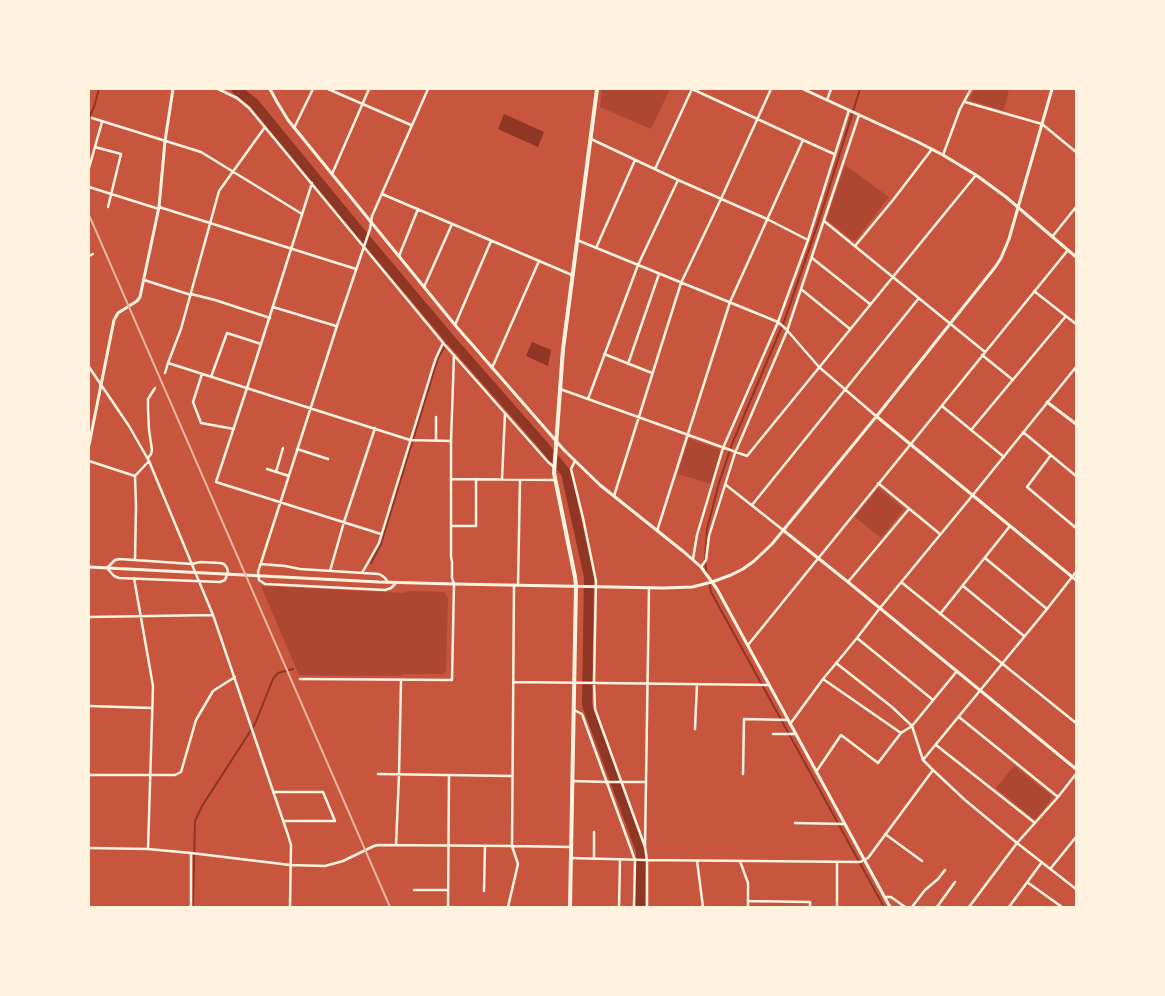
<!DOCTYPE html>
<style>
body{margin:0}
#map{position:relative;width:1165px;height:996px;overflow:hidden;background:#c8553d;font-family:"IBM Plex Sans",sans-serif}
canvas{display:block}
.frame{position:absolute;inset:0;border:90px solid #fff3e0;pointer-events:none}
</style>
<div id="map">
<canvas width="1165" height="996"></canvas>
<div class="frame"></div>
</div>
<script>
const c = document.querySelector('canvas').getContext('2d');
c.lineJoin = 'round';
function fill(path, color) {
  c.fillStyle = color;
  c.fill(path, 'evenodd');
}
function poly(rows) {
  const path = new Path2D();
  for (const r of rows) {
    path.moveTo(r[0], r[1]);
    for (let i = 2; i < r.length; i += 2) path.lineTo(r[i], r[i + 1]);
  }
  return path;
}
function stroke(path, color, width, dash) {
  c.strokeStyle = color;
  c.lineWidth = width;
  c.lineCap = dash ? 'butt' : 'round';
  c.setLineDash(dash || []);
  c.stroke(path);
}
fill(poly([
 [602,89,670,89,651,129,600,107],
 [975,89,1009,89,1004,111,969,100],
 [845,165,889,197,856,240,852,240,828,221,827,218],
 [690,439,719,449,720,452,711,484,678,474,688,440],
 [878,488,904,509,881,538,855,517],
 [261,586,404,593,408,591,444,592,448,598,446,671,443,674,402,674,401,676,299,675],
 [1014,766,1053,797,1035,820,996,788]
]), '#ae4732');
fill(poly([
 [504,114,544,132,538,147,498,129],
 [532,342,551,350,548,366,526,356]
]), '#8f3625');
stroke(poly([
 [89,118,94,107,99,89],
 [371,563,381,544,438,358,449,338],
 [707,575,705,561,707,529,719,483,732,444,785,319,818,223,860,89],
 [709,582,711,592,884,907],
 [193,907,195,821,202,806,255,724,273,679,278,673,293,669]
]), '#8f3625', 2);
stroke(poly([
 [236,89,254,103,359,231,449,338,543,445,566,473,589,577,587,705,641,851,640,907]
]), '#8f3625', 10);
stroke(poly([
 [218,89,237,98,249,108,444,344,548,462,554,467],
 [328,89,411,125],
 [827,100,831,89],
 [965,102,1042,124,1076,152],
 [92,118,201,152,302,214],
 [265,127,219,191,181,329,168,363,410,440,451,441],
 [294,128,313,89],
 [591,139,678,180,767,219,808,240],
 [803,140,834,154],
 [95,147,121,154,108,207],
 [943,155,960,109,971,89],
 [89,168,102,122],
 [655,169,692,89],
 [332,174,369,89],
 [312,183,247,388,216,482,381,534],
 [89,187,159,209],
 [382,194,572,275],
 [159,207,356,269],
 [824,221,985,352],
 [1052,237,1076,207],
 [577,240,778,322,786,329,819,367,876,416],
 [855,246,893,200,932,149],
 [596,248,635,160],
 [89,256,93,254],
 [399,256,418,209],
 [812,258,870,304],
 [144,280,191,295],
 [424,287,452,224],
 [801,289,850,329],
 [1034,291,1076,324],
 [191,294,215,300,270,318],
 [273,307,336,326],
 [455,325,491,241],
 [604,354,652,373],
 [982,355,1013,380],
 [628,364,659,274],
 [89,367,129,426,149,461,213,615,288,835,291,845,290,907],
 [492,368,539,261],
 [165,373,168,363],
 [202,374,193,402,201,423,234,429],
 [211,377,227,333,261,344],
 [560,389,747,456,976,175],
 [588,399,638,265,678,180],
 [942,406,1004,457],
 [971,430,1066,316],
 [1023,432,1076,476],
 [436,440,436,417],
 [297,449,328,459],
 [1051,455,1027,487,1076,528],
 [148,458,151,454,152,450,149,430,148,409,148,399,155,388],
 [89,461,135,476,136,506,135,560],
 [575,461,571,469,583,518,596,581,594,683,595,709,645,847],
 [267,469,289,476],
 [276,472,283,448],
 [135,476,149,461],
 [451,479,555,480],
 [502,479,505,413],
 [878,483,940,534],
 [726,485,783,530],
 [614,496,681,283,721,199,771,89],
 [752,505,919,298],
 [451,526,476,526,476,479],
 [657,531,730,302,803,140,692,89],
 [985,558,1047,609],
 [120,559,192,564,200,562,220,563,224,564,227,568,228,572,225,580,220,582,119,578,114,576,107,568,115,560,120,559],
 [693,559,697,535,723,448,778,322,808,240,849,110],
 [261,564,285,566,300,569,379,574,384,577,388,582],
 [701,567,706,560,709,536,735,453,787,331,859,115],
 [330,571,344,522,375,428],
 [362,573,379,543,433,367,436,358,443,343],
 [134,578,153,686,148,849],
 [397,582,391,588,385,590,265,584,259,580,258,572,337,326,370,229,372,216,428,89],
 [848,582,909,509],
 [901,582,1076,723],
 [518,585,520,480],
 [963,586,1024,636],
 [940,614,1010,526],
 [89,617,213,615],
 [857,638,933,700],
 [748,645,1068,250],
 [836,663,892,707,912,726,923,760,933,770,965,800,1017,843,1076,889],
 [300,679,452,680,454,584,452,578,452,562,451,557,451,441,454,355],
 [823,679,901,733],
 [514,682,769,685],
 [89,706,152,708],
 [574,710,582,714,635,860,634,907],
 [959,717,1058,797],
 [790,724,823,679,857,638,880,608,972,496,1076,367],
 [695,729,697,684],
 [773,734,796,734],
 [936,745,1035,823],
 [923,760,1047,609,1076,572],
 [816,772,841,735,878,763,901,733,912,726,957,671],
 [378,774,512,776],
 [743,774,744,719,788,720],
 [89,775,175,775,181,772,196,720,213,691,235,677],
 [572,781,607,782,645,782],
 [274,792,323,792,335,821,284,821],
 [795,823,844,824],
 [885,834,922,861],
 [396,845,399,775,401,680],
 [89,848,148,849,191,853,290,865,325,866,343,861,374,846,378,845,512,846,571,847],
 [571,858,646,860,860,862,868,858,933,770],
 [594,859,594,832],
 [697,861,703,907],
 [740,861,748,883,748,907],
 [1051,868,1076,837],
 [1027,882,1062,907],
 [414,890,448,890],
 [484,891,485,846],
 [885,897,891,897,905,907],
 [748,901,810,902,810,907],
 [191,907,191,853],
 [448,907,449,776],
 [508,907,518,864,512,846,514,585],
 [619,907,620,860],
 [647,907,647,860,645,847,649,588],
 [837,907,837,862],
 [912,907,925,890,938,879,945,870],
 [937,907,955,882],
 [969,907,1017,843,1058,797,1076,774],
 [1009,907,1042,862]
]), '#fff3e0', 2.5);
stroke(poly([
 [270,89,277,102,288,120,371,222,455,325,564,450,600,485,684,552,701,567,717,589,890,907],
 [803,89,918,142,943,155,976,175,1006,197,1076,257],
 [1047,402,1076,424],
 [876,416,1076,580],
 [89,445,114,320,118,313,137,301,140,297,159,207,165,141,173,89],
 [783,530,848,582,1076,769],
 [89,567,379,582,454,584,664,588,692,587,712,582,731,575,743,569,754,561,772,544,880,412,996,266,1001,258,1009,239,1052,89]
]), '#fff3e0', 3);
stroke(poly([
 [570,907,576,586,575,577,554,473,563,349,597,89]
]), '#fff3e0', 4);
stroke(poly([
 [89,215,390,907]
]), '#e9b49f', 2);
</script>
